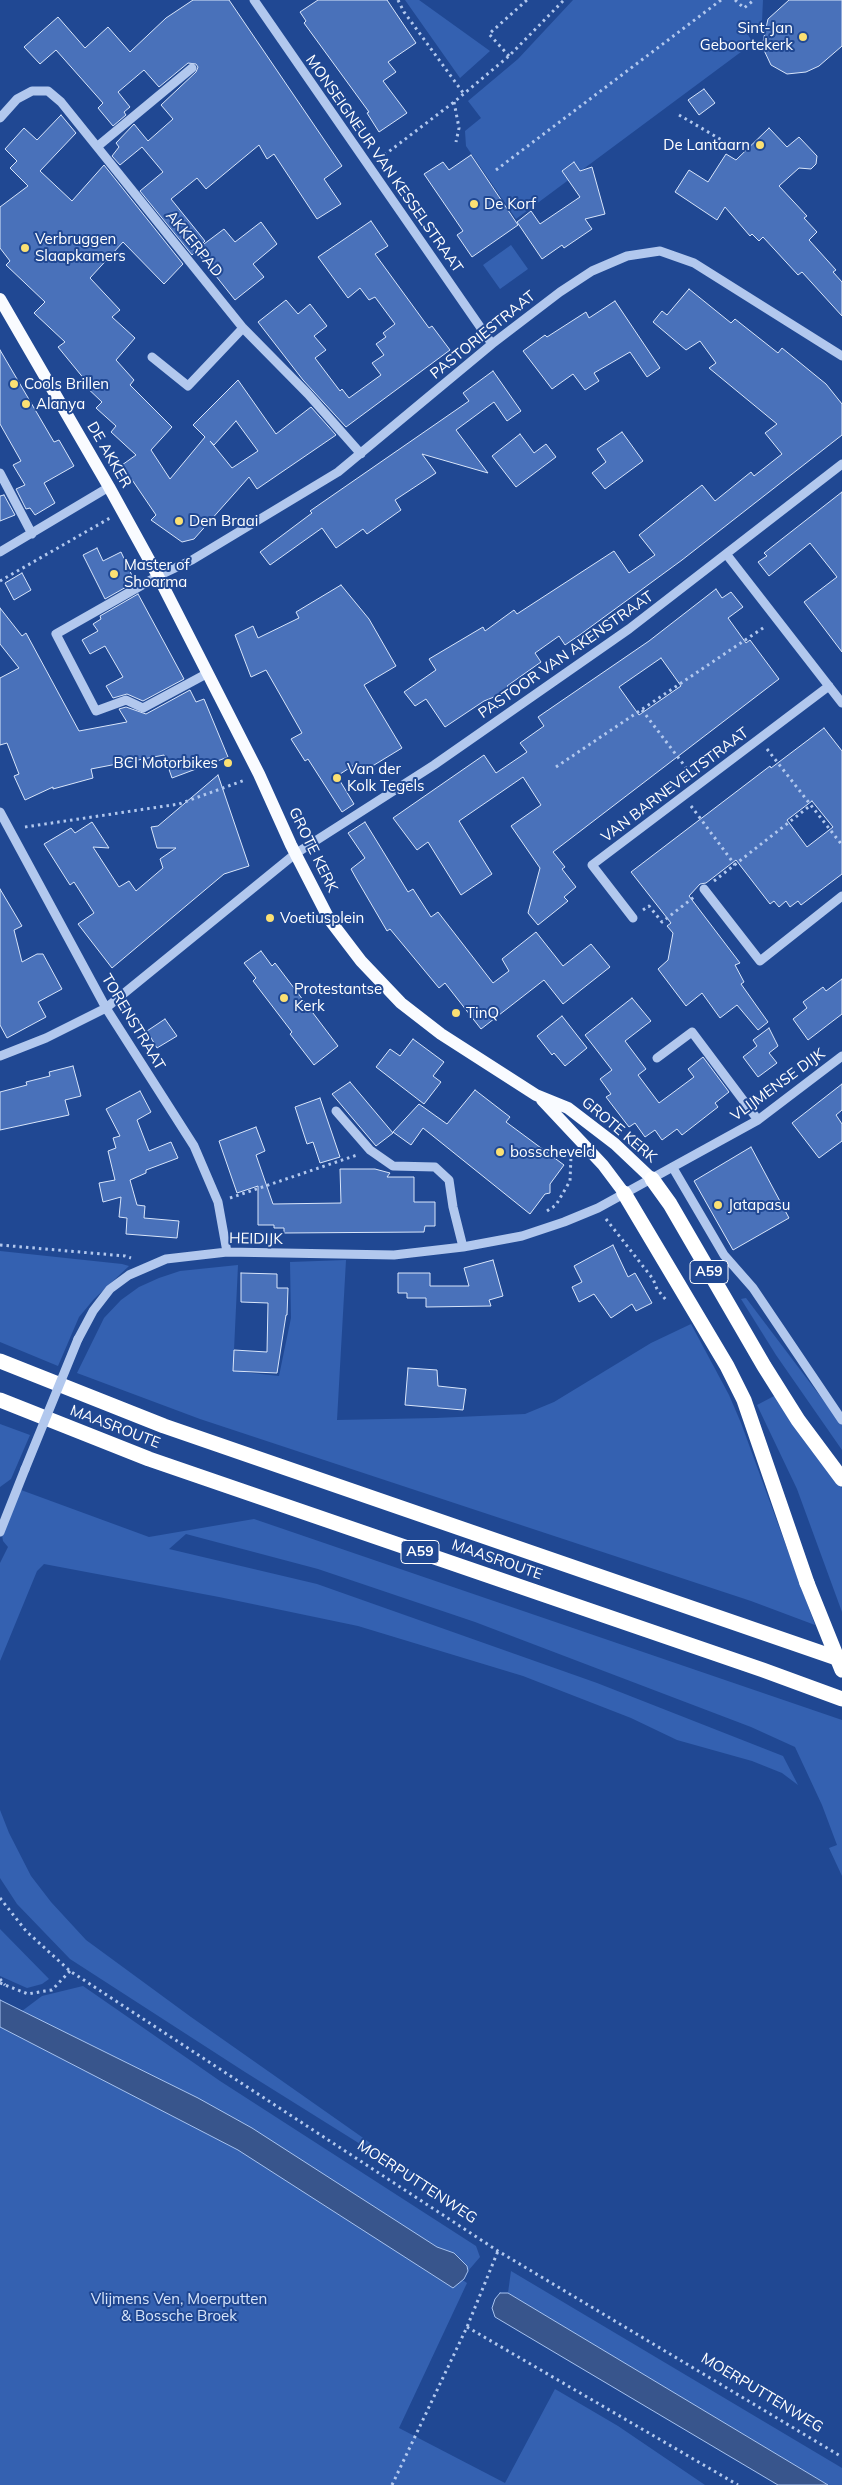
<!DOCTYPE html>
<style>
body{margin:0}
canvas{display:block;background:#204893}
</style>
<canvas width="842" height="2485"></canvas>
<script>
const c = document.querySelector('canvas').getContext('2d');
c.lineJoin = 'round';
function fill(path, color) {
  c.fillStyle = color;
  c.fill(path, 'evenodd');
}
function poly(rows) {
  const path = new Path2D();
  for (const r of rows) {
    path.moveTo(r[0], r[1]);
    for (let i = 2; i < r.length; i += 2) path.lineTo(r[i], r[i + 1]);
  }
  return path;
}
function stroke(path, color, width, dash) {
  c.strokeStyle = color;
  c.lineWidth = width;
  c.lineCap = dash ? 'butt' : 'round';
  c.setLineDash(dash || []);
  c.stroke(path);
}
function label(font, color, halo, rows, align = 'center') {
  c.font = font + ' Mulish,sans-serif';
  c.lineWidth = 4;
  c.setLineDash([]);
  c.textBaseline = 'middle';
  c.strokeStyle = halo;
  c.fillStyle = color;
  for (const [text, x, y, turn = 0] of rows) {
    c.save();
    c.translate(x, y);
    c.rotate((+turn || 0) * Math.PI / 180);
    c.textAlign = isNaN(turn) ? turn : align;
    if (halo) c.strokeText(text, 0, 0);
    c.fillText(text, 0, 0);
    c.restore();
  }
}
fill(poly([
 [405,0,419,0,490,51,460,78],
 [573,0,763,0,762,21,747,33,753,43,516,219,466,146,465,131,481,118,468,101,518,59],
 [511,245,528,269,500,289,483,265],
 [0,1251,122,1264,129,1266,94,1299,79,1317,58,1366,0,1342],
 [346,1260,337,1420,436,1418,525,1414,554,1402,651,1343,691,1324,729,1395,741,1423,815,1625,751,1601,200,1419,77,1373,104,1318,121,1300,139,1287,159,1278,180,1271,238,1265,233,1371,279,1376,291,1318,290,1262],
 [746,1298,842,1425,842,1450,776,1355,741,1299],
 [776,1395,842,1488,842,1612,797,1489,757,1405],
 [0,1424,30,1435,11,1479,0,1487],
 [21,1490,149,1537,254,1519,842,1720,842,1876,829,1848,837,1845,822,1805,795,1747,751,1727,475,1622,318,1569,186,1534,169,1549,317,1584,597,1683,783,1756,798,1785,782,1773,752,1761,677,1740,631,1718,523,1676,358,1626,219,1597,44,1564,37,1571,0,1661,0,1563,8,1547,3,1541,2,1535],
 [0,1810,9,1833,31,1876,51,1902,86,1940,191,2017,433,2187,429,2187,245,2072,70,1959,17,1904,0,1878],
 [0,1929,49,1979,42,1984,27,1988,0,1976],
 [83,1986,220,2081,476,2246,480,2257,468,2271,467,2266,454,2253,437,2247,22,2011,42,1996],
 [0,2015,321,2186,467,2283,399,2428,505,2483,555,2389,618,2426,705,2485,0,2485],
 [511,2271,842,2468,842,2485,828,2485,519,2301,508,2293]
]), '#3461b1');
const water = poly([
 [0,2000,198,2098,252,2128,437,2247,454,2253,467,2266,468,2271,464,2279,453,2288,238,2150,0,2027,0,2000],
 [500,2293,508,2293,828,2485,778,2485,495,2317,492,2308,495,2299,500,2293]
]);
fill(water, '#38558c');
stroke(water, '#a6c2ef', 1);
const building = poly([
 [193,0,229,0,342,166,324,179,341,204,317,219,274,154,267,159,259,145,206,189,197,178,171,199,205,241,196,250,224,229,235,242,261,222,277,244,253,264,264,277,235,300,196,251,192,255,140,191,163,172,142,147,120,165,112,156,119,147,116,143,134,124,148,141,173,119,161,105,196,72,198,67,196,64,188,63,159,87,144,70,118,92,130,107,124,112,126,115,113,126,98,108,103,103,56,50,40,64,24,47,58,17,85,48,108,27,130,52,166,18,193,0],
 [318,0,387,0,416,43,388,62,396,72,383,81,407,113,379,132,367,113,369,112,304,23,306,21,300,12,318,0],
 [789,0,842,0,842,46,819,66,806,72,787,74,771,65,762,46,768,19,789,0],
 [704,89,715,103,699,115,688,100,704,89],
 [61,115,76,133,40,171,72,201,104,165,183,264,164,284,123,242,90,278,120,310,112,317,135,338,116,360,134,380,130,385,172,427,151,450,170,479,205,437,193,425,238,380,276,434,311,407,336,435,257,489,249,477,194,539,182,542,151,520,156,515,122,465,136,455,111,432,116,426,96,408,102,402,82,383,85,380,58,347,65,342,34,313,45,302,6,265,10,261,0,248,0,207,28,186,10,168,17,161,5,149,24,128,37,140,61,115],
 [236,421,258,451,232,468,210,441,214,445,236,421],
 [769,128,787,147,799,137,817,156,816,164,811,169,799,168,779,186,807,216,804,218,817,232,809,240,836,270,833,272,842,282,842,316,802,272,798,275,763,237,759,241,752,234,750,236,725,207,717,220,675,192,689,170,708,182,726,154,736,160,769,128],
 [471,155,518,225,472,257,457,235,463,231,424,174,443,162,449,170,471,155],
 [574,162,580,171,592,167,605,214,585,219,592,229,564,248,562,245,542,259,517,222,531,211,540,224,580,197,562,171,574,162],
 [371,221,388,246,375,254,429,328,432,326,450,350,346,427,303,380,258,322,286,300,298,314,310,304,327,326,314,336,326,350,315,358,340,391,342,389,349,398,381,375,372,363,384,355,376,344,386,337,383,333,395,324,375,297,369,300,360,288,348,298,318,257,371,221],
 [689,289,731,323,735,319,778,353,782,348,826,384,842,404,842,435,682,560,581,634,565,645,559,636,535,653,541,662,507,686,508,687,499,695,484,701,445,727,426,699,415,706,404,692,436,670,429,659,483,627,485,631,514,610,517,614,614,551,629,573,655,555,639,535,702,485,715,501,751,472,754,476,782,454,765,433,777,424,709,368,716,363,700,341,686,350,653,322,662,311,667,315,689,289],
 [615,301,660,368,647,377,630,352,594,373,599,381,585,390,573,374,552,389,523,351,545,335,547,337,586,312,589,318,615,301],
 [0,350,54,442,59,440,74,466,44,483,55,503,35,515,30,508,26,509,16,489,25,485,13,465,21,461,0,424,0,350],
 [493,371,521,411,507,421,494,402,456,430,488,473,422,454,436,473,395,500,401,510,367,534,363,529,336,548,322,528,270,565,260,552,312,513,310,511,469,401,463,393,493,371],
 [622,432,643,461,605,489,592,473,606,462,597,449,622,432],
 [520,434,534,453,546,444,556,457,516,487,492,456,520,434],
 [842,492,842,652,804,602,837,577,810,543,769,576,758,562,767,556,764,553,842,492],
 [4,495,15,515,0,521,0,496,4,495],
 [97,548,103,561,121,552,135,582,105,599,83,555,97,548],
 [22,573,31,590,14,600,5,583,22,573],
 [341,585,369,619,396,666,364,685,402,748,361,773,354,765,337,776,354,804,342,812,308,759,305,761,291,739,302,733,266,670,251,677,235,635,253,626,258,638,299,618,296,612,341,585],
 [716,589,722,598,731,592,743,607,728,618,746,643,750,640,779,679,553,852,565,867,562,869,576,887,564,897,568,901,538,925,528,913,540,868,511,826,541,805,523,777,459,821,492,874,461,895,428,842,417,850,393,818,484,755,496,773,527,752,520,743,544,726,538,717,649,641,716,589],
 [661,658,681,686,639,715,619,687,661,658],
 [138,594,184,679,143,701,127,694,113,698,106,686,123,677,105,646,90,654,82,640,98,631,93,624,101,619,100,616,138,594],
 [0,608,22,636,26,633,79,731,127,722,119,709,126,707,146,714,190,690,196,702,204,699,228,757,172,778,164,755,91,769,93,778,53,789,53,787,25,800,14,776,19,774,7,743,0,745,0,678,19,668,0,644,0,608],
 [824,728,842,751,842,874,801,905,798,901,790,907,786,901,779,907,774,901,770,904,736,860,706,883,700,884,689,896,740,963,735,965,744,982,741,984,768,1022,758,1030,737,1005,720,1018,702,993,686,1006,658,969,668,960,673,933,667,926,671,923,631,872,770,766,771,768,824,728],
 [812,801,833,827,807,847,787,820,812,801],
 [218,775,249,866,224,874,112,968,78,924,94,913,74,882,70,885,44,844,71,828,75,833,92,822,109,848,93,847,119,887,129,881,136,891,163,868,160,859,176,848,157,848,151,827,158,826,218,775],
 [365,822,408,892,413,889,431,917,438,912,493,983,509,971,502,959,536,932,563,966,591,944,610,967,563,1004,544,980,481,1029,445,983,439,988,390,929,387,931,356,878,351,869,365,858,348,833,365,822],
 [0,889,22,926,14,930,22,962,37,954,43,954,62,989,38,1002,46,1017,7,1038,0,1025,0,889],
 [261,951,272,966,275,963,338,1046,314,1065,290,1034,292,1032,253,981,256,978,244,963,261,951],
 [842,979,842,1014,808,1040,793,1019,807,1008,803,1002,823,987,826,991,842,979],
 [632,998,651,1021,625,1041,646,1069,638,1075,659,1103,694,1077,688,1069,703,1057,729,1092,715,1103,718,1107,682,1135,677,1129,662,1140,655,1130,645,1137,635,1123,629,1127,606,1097,611,1094,600,1079,612,1070,585,1035,632,998],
 [562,1016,587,1048,565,1066,554,1053,552,1055,537,1036,562,1016],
 [165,1019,177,1036,157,1048,147,1031,165,1019],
 [769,1028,778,1046,769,1053,777,1063,758,1077,743,1057,757,1046,753,1040,769,1028],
 [413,1039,444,1062,433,1076,441,1082,424,1104,376,1067,390,1049,400,1056,413,1039],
 [73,1066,81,1096,65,1100,69,1115,0,1130,0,1092,27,1085,26,1082,50,1076,49,1072,73,1066],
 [350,1082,393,1133,376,1146,332,1094,350,1082],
 [842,1084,842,1110,836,1115,842,1124,842,1141,819,1158,792,1123,842,1084],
 [475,1090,510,1117,506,1122,564,1165,550,1184,550,1193,545,1194,530,1214,423,1128,411,1145,393,1132,419,1104,447,1124,475,1090],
 [140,1091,151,1112,137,1120,149,1151,171,1142,178,1158,146,1170,146,1173,130,1180,137,1205,145,1206,144,1218,179,1221,177,1238,126,1234,127,1218,119,1217,121,1197,103,1202,99,1183,115,1180,108,1151,116,1148,113,1138,120,1136,106,1109,140,1091],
 [320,1098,340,1157,320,1163,313,1142,307,1144,295,1107,320,1098],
 [256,1127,265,1151,256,1155,273,1204,341,1203,340,1169,375,1169,390,1173,387,1177,414,1177,414,1202,435,1202,435,1226,425,1226,424,1232,284,1233,284,1228,274,1228,274,1225,258,1225,258,1186,237,1193,219,1141,256,1127],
 [751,1147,789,1218,733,1250,694,1181,751,1147],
 [613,1245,628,1277,635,1273,652,1303,636,1311,632,1304,611,1318,594,1294,579,1302,572,1287,582,1282,574,1266,613,1245],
 [493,1260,503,1296,489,1300,491,1306,426,1307,426,1298,407,1298,407,1293,398,1293,398,1273,430,1273,430,1286,469,1286,464,1268,493,1260],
 [241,1273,277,1274,277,1288,288,1288,287,1315,286,1315,277,1373,233,1371,234,1350,267,1352,268,1303,241,1302,241,1273],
 [408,1368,437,1370,438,1386,466,1389,463,1410,405,1405,408,1368]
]);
fill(building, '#4971ba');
stroke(building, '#d8e5fa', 1);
stroke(poly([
 [398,0,404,12,464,94],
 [735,0,744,8,754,0],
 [509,56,489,34,527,0],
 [454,102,459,128,456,142],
 [679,115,732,146],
 [379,159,454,102,509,56,564,0],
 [496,170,721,0],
 [0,581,110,518],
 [642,710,690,773],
 [767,749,842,845],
 [556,767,766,626],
 [691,806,735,865],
 [25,827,179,804,245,780],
 [714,881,811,805],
 [643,910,649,906,662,922,694,897],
 [230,1198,357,1155],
 [547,1211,556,1205,570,1181,571,1156],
 [606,1219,653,1279,657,1289,666,1300],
 [0,1245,125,1256,131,1258],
 [0,1898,26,1931,70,1971,498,2251,842,2457],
 [0,1979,5,1985],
 [0,1983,28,1994,45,1991,52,1990,70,1971],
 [467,2327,738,2485],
 [392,2485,467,2327,498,2251]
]), '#b2c8ee', 3, [2.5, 4]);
stroke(poly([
 [254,0,492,344],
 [0,118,17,99,32,91,48,91,61,102,243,328,308,394,361,454],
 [98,146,192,68],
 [152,357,188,386,243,328],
 [0,473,32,534],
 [0,552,109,487],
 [727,555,842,703],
 [208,673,143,708,126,700,96,711,56,634,158,576,192,560,338,472,492,344,560,292,592,271,627,256,660,251,694,263,842,356],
 [0,812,106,1008,194,1146,218,1202,227,1252],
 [704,889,760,961,842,896],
 [633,918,592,865,829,686],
 [0,1056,46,1038,106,1008,295,854,434,765,629,629,842,464],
 [657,1058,692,1032,758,1120],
 [336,1111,370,1150,393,1166,435,1167,449,1180,453,1207,463,1247],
 [673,1168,724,1255,753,1288,842,1420],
 [78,1339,93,1311,110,1289,129,1275,166,1259,227,1252,394,1255,463,1247,522,1236,564,1222,598,1208,758,1120,842,1056],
 [0,1532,25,1469]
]), '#b2c8ee', 9);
stroke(poly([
 [0,299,109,487,158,576,259,774,291,845,329,919,361,961,401,1003,441,1034,536,1095,568,1108,615,1144,652,1179],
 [542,1100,603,1165,624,1193]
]), '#f9fbff', 12);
stroke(poly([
 [652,1179,670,1204,764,1366,798,1420,842,1479],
 [624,1193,727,1366,744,1400,807,1583],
 [0,1361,164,1426,842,1660],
 [0,1400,149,1459,763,1670,842,1699]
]), '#fff', 15);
stroke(poly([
 [25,1469,78,1339]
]), '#b2c8ee', 9);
stroke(poly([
 [807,1583,842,1670]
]), '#fff', 15);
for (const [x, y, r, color] of [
 [803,37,5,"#fbe073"],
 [760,145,5,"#fbe073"],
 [474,204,5,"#fbe073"],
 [25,248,5,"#fbe073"],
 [14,384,5,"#fbe073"],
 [26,404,5,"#fbe073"],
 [179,521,5,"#fbe073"],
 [114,574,5,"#fbe073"],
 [228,763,5,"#fbe073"],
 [337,778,5,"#fbe073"],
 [270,918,5,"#fbe073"],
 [284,998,5,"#fbe073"],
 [456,1013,5,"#fbe073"],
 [500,1152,5,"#fbe073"],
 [718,1205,5,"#fbe073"]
]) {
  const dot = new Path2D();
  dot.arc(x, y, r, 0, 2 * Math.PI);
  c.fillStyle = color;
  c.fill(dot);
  stroke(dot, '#204893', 2);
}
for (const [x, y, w] of [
 [709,1272,38],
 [420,1552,38]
]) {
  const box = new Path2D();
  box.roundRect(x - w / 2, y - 11.5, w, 23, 4);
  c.fillStyle = '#204893';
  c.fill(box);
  stroke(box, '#fff', 1);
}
label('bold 14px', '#fff', null, [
 ["A59",709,1272],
 ["A59",420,1552]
]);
label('15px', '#fff', '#204893', [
 ["Sint-Jan",793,28,"right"],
 ["Geboortekerk",793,45,"right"],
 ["De Lantaarn",750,145,"right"],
 ["De Korf",484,204],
 ["Verbruggen",35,239],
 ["Slaapkamers",35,256],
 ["Cools Brillen",24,384],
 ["Alanya",36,404],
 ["Den Braai",189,521],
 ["Master of",124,565],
 ["Shoarma",124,582],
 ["BCI Motorbikes",218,763,"right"],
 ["Van der",347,769],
 ["Kolk Tegels",347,786],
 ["Voetiusplein",280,918],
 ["Protestantse",294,989],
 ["Kerk",294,1006],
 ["TinQ",466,1013],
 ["bosscheveld",510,1152],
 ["Jatapasu",728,1205]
], 'left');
label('15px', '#fff', '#204893', [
 ["MONSEIGNEUR VAN KESSELSTRAAT",384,164,55],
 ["AKKERPAD",194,244,51],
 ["PASTORIESTRAAT",483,335,-39],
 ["DE AKKER",109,455,60],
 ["PASTOOR VAN AKENSTRAAT",566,655,-35],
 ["VAN BARNEVELTSTRAAT",675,785,-37],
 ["GROTE KERK",313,850,64],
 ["TORENSTRAAT",133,1022,59],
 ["VLIJMENSE DIJK",778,1085,-36],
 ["GROTE KERK",619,1130,40],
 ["HEIDIJK",256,1239,1],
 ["MAASROUTE",115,1427,21],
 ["MAASROUTE",497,1560,19],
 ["MOERPUTTENWEG",417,2182,33],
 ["MOERPUTTENWEG",762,2393,31]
]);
label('15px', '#d8e5fa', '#204893', [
 ["Vlijmens Ven, Moerputten",179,2299],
 ["& Bossche Broek",179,2316]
]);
</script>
